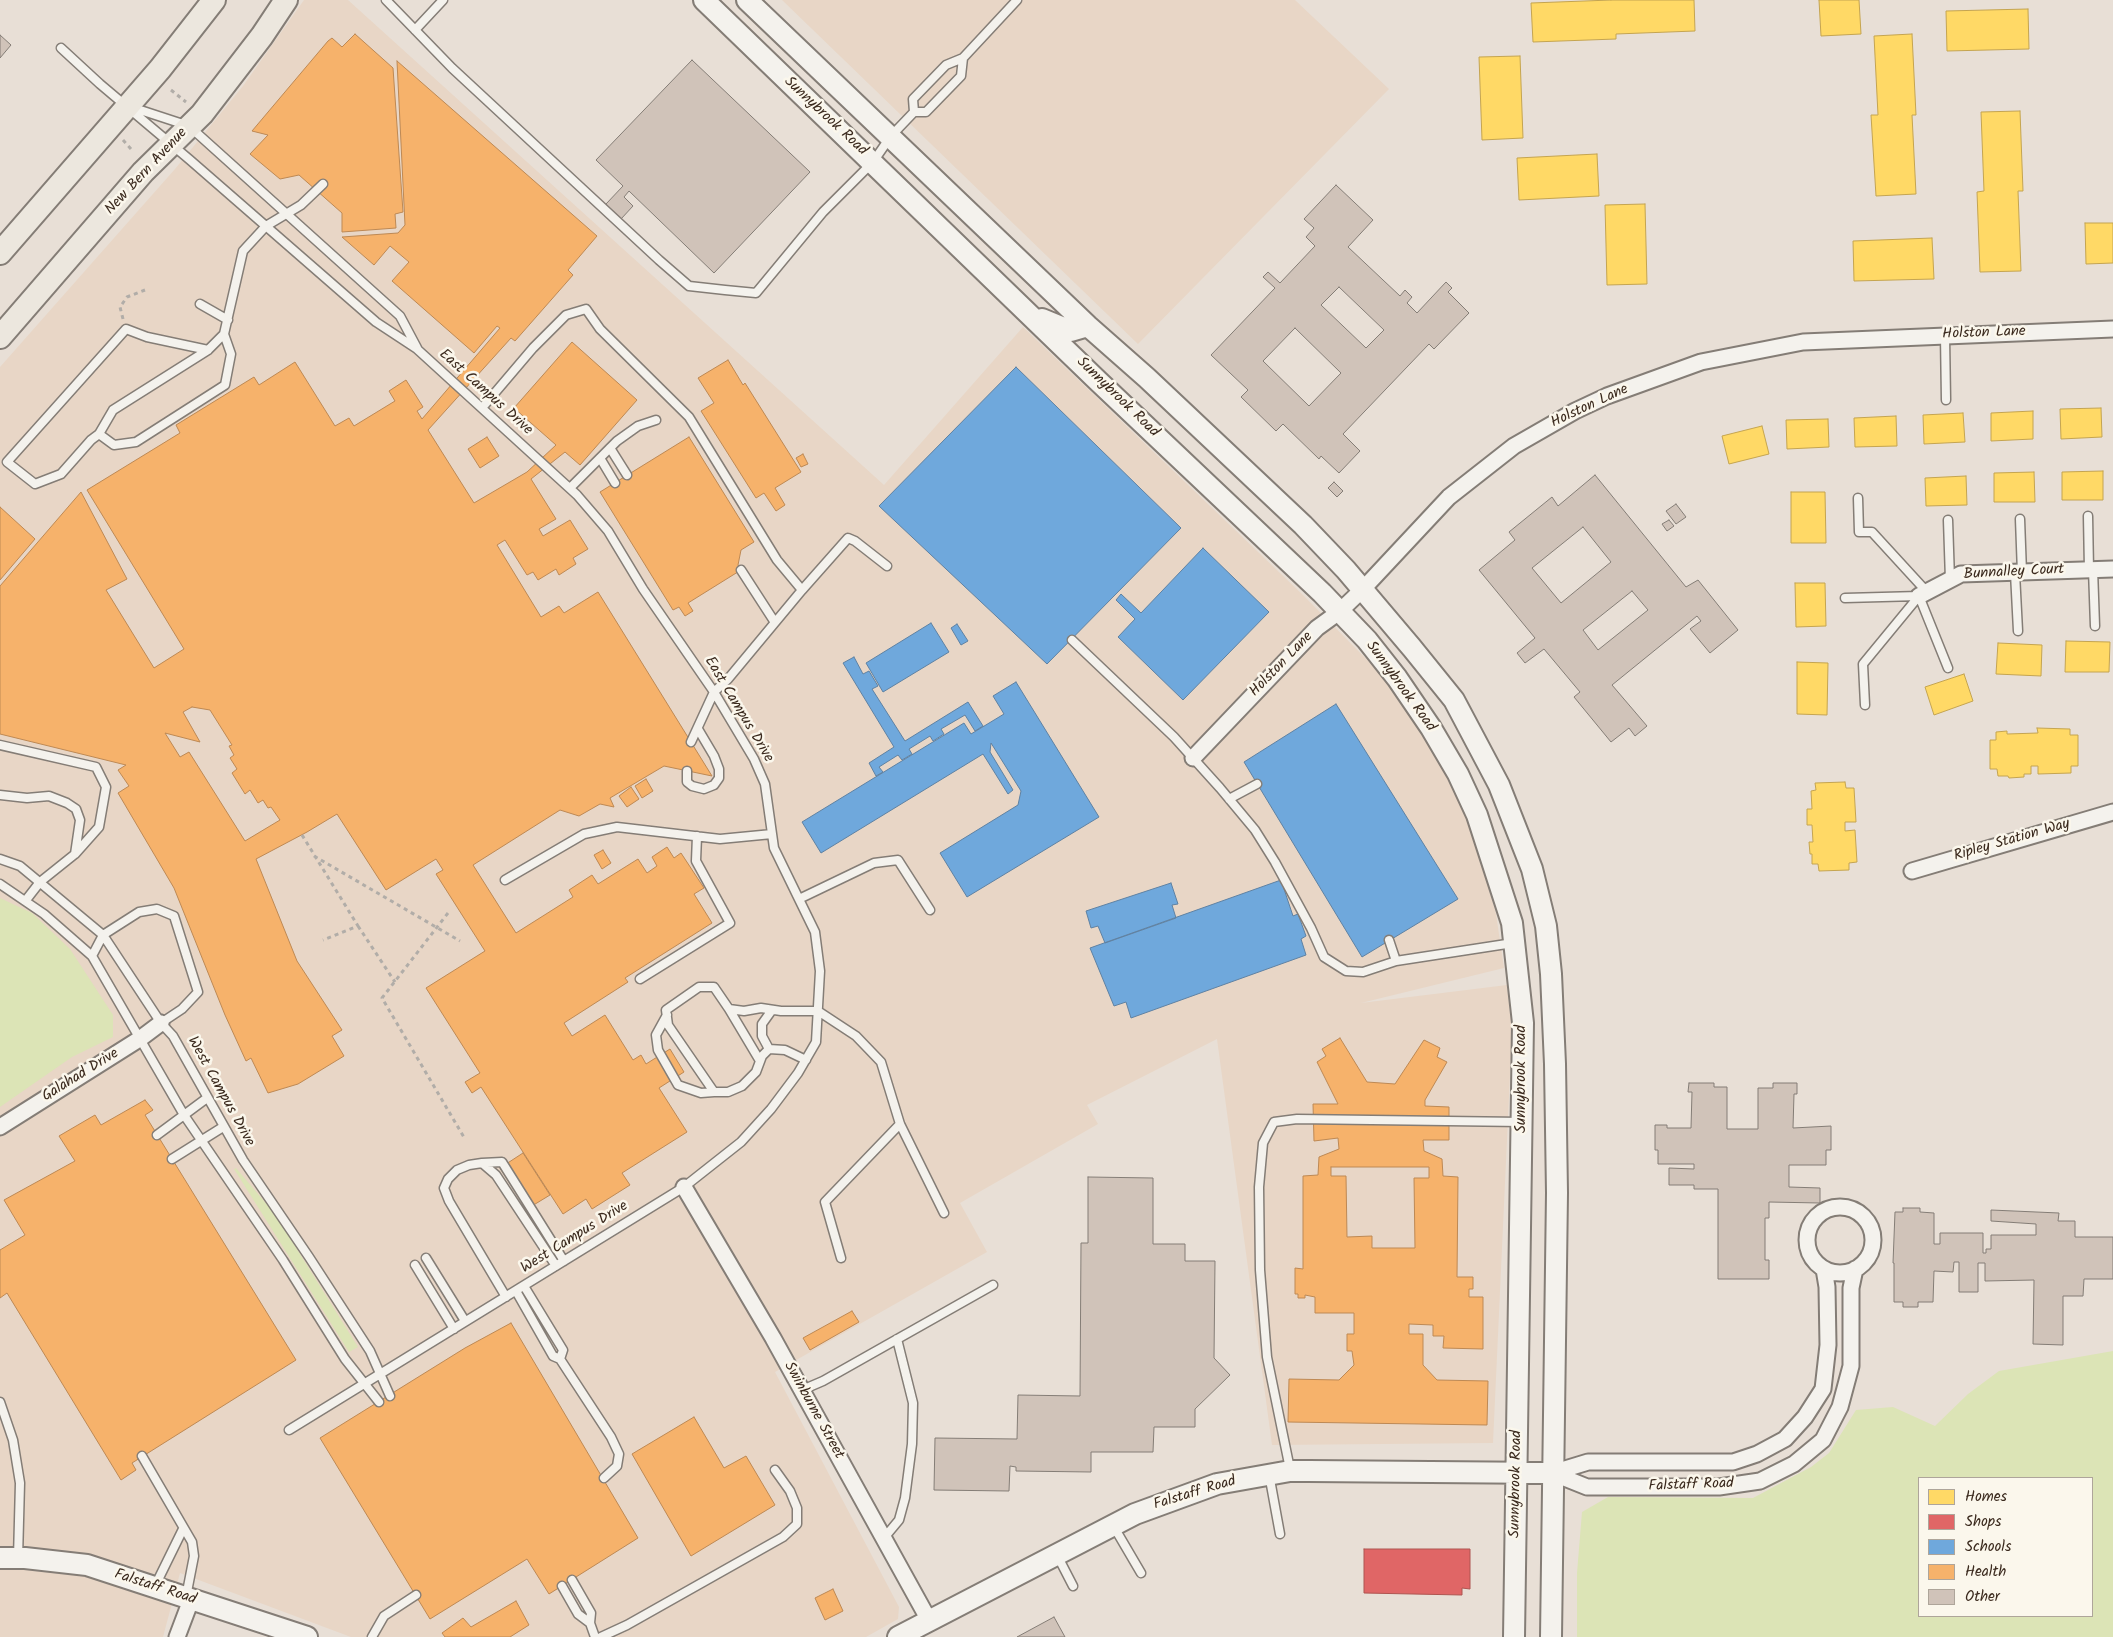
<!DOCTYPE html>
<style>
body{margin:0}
#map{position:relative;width:2113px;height:1637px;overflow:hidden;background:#e8dfd6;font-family:Kalam,sans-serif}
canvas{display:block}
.legend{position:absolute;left:1918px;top:1477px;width:175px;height:140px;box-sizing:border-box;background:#fbf7ec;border:1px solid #aea59a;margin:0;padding:6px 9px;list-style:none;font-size:15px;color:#3b2a1e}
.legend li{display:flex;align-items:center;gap:10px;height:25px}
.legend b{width:25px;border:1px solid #aea59a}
</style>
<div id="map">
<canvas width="2113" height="1637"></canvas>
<ul class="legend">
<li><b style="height:14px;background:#ffd966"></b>Homes</li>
<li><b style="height:14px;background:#e06666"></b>Shops</li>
<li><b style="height:14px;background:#6fa8dc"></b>Schools</li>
<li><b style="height:14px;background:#f6b26b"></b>Health</li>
<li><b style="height:14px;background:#d0c3b9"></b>Other</li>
</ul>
</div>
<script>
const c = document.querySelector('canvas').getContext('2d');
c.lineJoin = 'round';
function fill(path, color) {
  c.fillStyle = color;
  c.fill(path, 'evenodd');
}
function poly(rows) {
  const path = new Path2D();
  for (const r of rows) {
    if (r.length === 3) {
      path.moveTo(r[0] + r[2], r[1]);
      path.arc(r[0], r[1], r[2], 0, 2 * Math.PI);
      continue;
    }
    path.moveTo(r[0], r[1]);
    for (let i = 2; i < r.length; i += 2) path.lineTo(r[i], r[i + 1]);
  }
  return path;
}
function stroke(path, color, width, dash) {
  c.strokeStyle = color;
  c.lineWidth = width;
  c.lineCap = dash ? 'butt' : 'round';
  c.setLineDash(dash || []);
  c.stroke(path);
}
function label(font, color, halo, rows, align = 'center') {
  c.font = font + ' Kalam,sans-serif';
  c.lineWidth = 5;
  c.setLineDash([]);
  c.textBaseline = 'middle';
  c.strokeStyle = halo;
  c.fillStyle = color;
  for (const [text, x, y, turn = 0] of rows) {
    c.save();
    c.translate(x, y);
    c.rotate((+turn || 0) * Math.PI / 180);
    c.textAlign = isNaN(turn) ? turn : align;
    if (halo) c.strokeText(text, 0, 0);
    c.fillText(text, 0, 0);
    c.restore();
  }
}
fill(poly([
 [304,0,348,0,884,485,1023,327,1303,595,1383,676,1429,744,1470,822,1496,914,1504,968,1361,1003,1507,985,1512,1031,1493,1443,1272,1445,1217,1039,1087,1105,1098,1124,960,1203,987,1252,775,1372,899,1607,898,1619,866,1637,351,1637,180,1573,163,1637,0,1637,0,367,175,169,243,86],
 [782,0,1295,0,1389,89,1138,344]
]), '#e8d6c6');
fill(poly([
 [0,898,32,913,70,949,113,1015,113,1037,72,1057,0,1107],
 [236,1168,275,1214,358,1347,349,1352,234,1169],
 [2113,1351,2113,1637,1577,1637,1577,1573,1582,1512,1608,1497,1753,1498,1811,1467,1829,1453,1856,1410,1893,1407,1935,1426,1968,1394,1999,1371],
 [1919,1478,2092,1478,2092,1616,1919,1616]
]), '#dce4b6');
const homes = poly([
 [1611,0,1694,0,1695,31,1616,34,1616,39,1533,42,1531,3,1611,0],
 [1819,0,1859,0,1861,34,1821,36,1819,0],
 [2028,9,2029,49,1947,51,1946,11,2028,9],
 [1912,34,1916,115,1912,115,1916,194,1876,196,1871,115,1878,115,1874,36,1912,34],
 [1520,56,1523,138,1482,140,1479,57,1520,56],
 [2020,111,2023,191,2018,191,2021,271,1980,272,1977,192,1984,191,1981,112,2020,111],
 [1597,154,1599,196,1519,200,1517,158,1597,154],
 [1645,204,1647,284,1607,285,1605,205,1645,204],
 [2085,223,2113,223,2113,263,2086,264,2085,223],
 [1932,238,1934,279,1854,281,1853,241,1932,238],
 [2101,408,2102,437,2061,439,2060,409,2101,408],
 [2033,411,2033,439,1991,441,1991,413,2033,411],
 [1963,413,1965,442,1924,444,1923,415,1963,413],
 [1896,416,1897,446,1855,447,1854,418,1896,416],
 [1828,419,1829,447,1787,449,1786,420,1828,419],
 [1762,426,1769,454,1729,464,1722,436,1762,426],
 [2103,471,2103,500,2062,500,2062,472,2103,471],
 [2034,472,2035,502,1994,502,1994,473,2034,472],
 [1966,476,1967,505,1926,506,1925,478,1966,476],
 [1791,492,1825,492,1826,543,1791,543,1791,492],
 [1795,583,1825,583,1826,626,1796,627,1795,583],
 [2066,641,2110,642,2109,672,2065,672,2066,641],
 [1998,643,2042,645,2041,676,1996,674,1998,643],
 [1797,662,1828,663,1827,715,1797,714,1797,662],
 [1964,674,1973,701,1934,715,1925,687,1964,674],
 [2037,728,2070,729,2070,735,2078,735,2078,766,2071,766,2071,773,2038,774,2038,766,2031,766,2031,774,2024,774,2024,777,2009,778,2008,776,1998,776,1997,769,1990,769,1990,740,1996,740,1996,732,2007,731,2007,734,2038,733,2037,728],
 [1845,782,1846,788,1854,788,1856,822,1845,822,1845,831,1855,830,1857,862,1849,863,1849,870,1819,871,1818,864,1812,864,1812,854,1810,854,1809,842,1813,842,1812,825,1807,825,1807,809,1812,809,1811,791,1816,790,1815,783,1845,782]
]);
fill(homes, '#ffd966');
stroke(homes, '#c4a450', 1);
const shops = poly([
 [1364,1549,1470,1549,1470,1589,1462,1588,1462,1595,1364,1593,1364,1549]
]);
fill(shops, '#e06666');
stroke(shops, '#ae5450', 1);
const schools = poly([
 [1016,367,1181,528,1047,664,879,506,1016,367],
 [1203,548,1269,612,1183,700,1118,637,1135,619,1116,600,1121,594,1141,613,1203,548],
 [931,623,949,652,883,692,866,663,931,623],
 [957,624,968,641,961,645,951,628,957,624],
 [854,657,863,674,869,671,878,686,872,689,905,741,968,702,983,726,975,731,965,715,941,729,944,734,933,741,930,736,909,749,912,754,902,760,898,755,879,767,883,772,876,776,869,763,894,747,843,663,854,657],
 [1016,682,1099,817,967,897,940,853,1018,805,1021,791,991,743,990,752,1013,790,1008,794,983,754,821,853,802,822,964,723,971,734,1004,714,993,696,1016,682],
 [1336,704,1458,899,1362,957,1244,762,1336,704],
 [1281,880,1293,916,1298,914,1306,936,1301,939,1306,955,1131,1018,1126,1002,1114,1006,1090,948,1281,880],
 [1171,883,1178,904,1172,905,1176,918,1105,943,1098,926,1091,928,1086,911,1171,883]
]);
fill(schools, '#6fa8dc');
stroke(schools, '#5f82a3', 1);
const health = poly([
 [355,34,393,68,403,212,395,214,396,228,342,232,342,213,299,175,280,179,250,154,268,135,252,131,328,41,332,38,342,47,355,34],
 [397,61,597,236,568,270,573,275,515,341,511,338,428,430,474,503,527,472,556,445,514,408,572,342,637,400,580,465,565,452,531,479,556,519,539,529,543,536,570,520,588,549,573,558,576,564,559,575,556,569,538,580,533,572,527,575,505,540,497,545,541,617,559,606,564,613,598,592,712,776,664,766,610,798,614,807,600,804,579,816,560,810,473,865,516,933,573,897,569,890,592,875,598,884,638,859,647,873,657,866,652,857,667,847,674,858,681,853,704,888,694,894,712,923,625,978,628,982,564,1023,572,1036,605,1015,633,1060,641,1055,646,1064,670,1049,684,1072,659,1088,687,1132,622,1173,630,1185,592,1209,586,1199,563,1214,481,1087,472,1093,465,1082,480,1073,426,988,485,951,436,874,443,870,436,859,386,890,337,814,307,832,256,859,297,961,342,1030,332,1036,344,1056,298,1084,268,1093,251,1058,246,1061,225,1015,174,888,118,793,129,786,118,770,126,765,0,734,0,586,81,492,127,579,106,590,154,668,184,649,87,490,180,433,176,425,254,377,259,385,295,362,335,426,349,418,354,426,395,401,389,391,406,380,423,407,417,411,422,419,500,328,497,326,474,353,392,281,409,262,390,246,374,265,342,237,398,233,405,225,397,61],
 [192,707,210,710,232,745,229,746,234,755,230,758,237,769,232,773,245,794,250,790,258,803,263,800,268,808,271,807,280,820,245,841,189,752,180,757,165,733,200,742,183,712,192,707],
 [728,360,743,385,745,383,801,472,775,488,785,505,776,511,764,493,756,498,701,411,714,403,698,378,728,360],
 [487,437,499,456,480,468,468,449,487,437],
 [689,437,754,542,741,550,738,565,741,570,688,603,693,611,685,616,679,607,673,610,600,492,689,437],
 [803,454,808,464,801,467,796,458,803,454],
 [0,507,35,539,0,580,0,507],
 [646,779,653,791,642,798,635,786,646,779],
 [631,787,639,799,627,807,619,796,631,787],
 [603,850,611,863,602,869,594,855,603,850],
 [1340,1038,1367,1082,1395,1084,1424,1040,1440,1048,1437,1057,1447,1062,1425,1100,1425,1106,1449,1107,1449,1140,1423,1140,1424,1151,1442,1159,1443,1176,1458,1177,1457,1277,1473,1277,1473,1289,1469,1289,1469,1297,1483,1297,1483,1349,1443,1348,1444,1336,1433,1336,1433,1325,1409,1324,1409,1334,1423,1334,1423,1365,1437,1380,1488,1381,1487,1425,1288,1422,1289,1379,1339,1380,1354,1365,1352,1351,1347,1351,1347,1334,1354,1334,1354,1313,1315,1313,1315,1297,1305,1295,1305,1298,1298,1298,1298,1294,1295,1294,1295,1268,1303,1269,1303,1176,1318,1175,1319,1157,1339,1149,1338,1138,1314,1141,1313,1104,1338,1104,1317,1062,1326,1056,1322,1049,1340,1038],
 [1331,1167,1429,1167,1429,1178,1414,1178,1415,1248,1372,1248,1372,1236,1347,1237,1346,1176,1331,1176,1331,1167],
 [145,1100,153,1110,145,1115,296,1360,132,1463,136,1470,121,1480,7,1293,0,1298,0,1250,25,1235,4,1200,75,1161,59,1136,95,1115,101,1125,145,1100],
 [523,1153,550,1195,527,1209,500,1168,523,1153],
 [852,1311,859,1322,810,1350,803,1338,852,1311],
 [511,1323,638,1538,549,1594,527,1559,430,1619,320,1438,465,1348,511,1323],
 [694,1417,724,1468,746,1456,775,1505,691,1556,632,1454,694,1417],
 [833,1589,843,1611,825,1620,815,1598,833,1589],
 [516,1601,529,1625,510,1637,445,1637,442,1633,463,1618,471,1627,516,1601]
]);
fill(health, '#f6b26b');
stroke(health, '#be8954', 1);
const building = poly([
 [0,35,11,45,0,58,0,35],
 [692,60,810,172,714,273,629,191,624,197,633,206,621,219,606,204,623,186,596,160,692,60],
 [1336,185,1373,220,1348,247,1400,296,1405,290,1412,297,1407,303,1417,313,1446,282,1452,288,1448,292,1469,313,1434,349,1429,344,1343,434,1360,451,1339,473,1321,456,1319,459,1283,424,1276,431,1241,397,1248,390,1211,355,1275,288,1263,277,1268,272,1280,283,1315,246,1306,237,1314,228,1304,219,1336,185],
 [1339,287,1384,330,1366,348,1321,305,1339,287],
 [1295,328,1341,373,1309,406,1263,361,1295,328],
 [1595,475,1686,587,1698,580,1738,630,1710,653,1690,629,1701,621,1697,616,1612,685,1647,726,1635,736,1629,728,1611,742,1574,697,1580,692,1544,649,1525,663,1517,653,1535,638,1479,570,1515,540,1509,532,1552,497,1558,506,1595,475],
 [1583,527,1611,562,1561,603,1532,568,1583,527],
 [1632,591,1648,610,1598,650,1583,630,1632,591],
 [1334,482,1343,491,1337,497,1328,488,1334,482],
 [1676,504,1686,517,1676,524,1666,511,1676,504],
 [1669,520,1674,526,1667,531,1662,524,1669,520],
 [1689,1083,1714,1083,1714,1087,1727,1087,1727,1129,1758,1129,1758,1088,1773,1088,1773,1083,1797,1083,1797,1094,1794,1094,1793,1128,1831,1126,1831,1150,1826,1150,1826,1165,1789,1165,1789,1187,1820,1188,1820,1203,1769,1202,1769,1218,1765,1218,1765,1260,1769,1260,1769,1279,1718,1279,1718,1189,1694,1189,1694,1185,1669,1185,1669,1168,1694,1169,1694,1164,1658,1164,1658,1150,1655,1150,1655,1125,1667,1125,1667,1128,1691,1128,1692,1092,1688,1092,1689,1083],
 [1088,1177,1153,1178,1153,1244,1185,1244,1185,1261,1215,1261,1214,1358,1230,1375,1195,1409,1195,1427,1154,1427,1153,1452,1091,1452,1091,1472,1016,1471,1016,1467,1010,1466,1009,1491,934,1490,935,1438,1017,1439,1018,1395,1080,1396,1081,1243,1088,1243,1088,1177],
 [1903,1208,1920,1208,1920,1212,1934,1213,1934,1244,1940,1244,1940,1233,1983,1233,1983,1253,1986,1253,1986,1249,1991,1249,1991,1235,2036,1235,2036,1224,1991,1221,1991,1210,2059,1213,2058,1221,2075,1221,2075,1237,2113,1237,2113,1279,2084,1279,2083,1296,2063,1296,2063,1345,2033,1344,2034,1280,1985,1281,1985,1263,1978,1263,1978,1292,1959,1292,1959,1262,1954,1262,1953,1272,1934,1271,1933,1302,1918,1302,1918,1307,1903,1307,1903,1302,1894,1302,1894,1263,1893,1263,1895,1212,1903,1212,1903,1208],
 [1054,1617,1065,1637,1017,1637,1054,1617]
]);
fill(building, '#d0c3b9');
stroke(building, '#847d76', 1);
const lane = poly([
 [386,0,452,68,659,260,689,286,725,290,756,293,823,212,873,162,891,136,914,112,926,112,961,76,963,58],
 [415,30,443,0],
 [61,48,100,84,190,160,376,322,417,349,577,495,608,531,643,589,714,692,754,759,765,784,774,848,815,932,820,971,816,1042,798,1073,771,1109,741,1142,684,1187,289,1430],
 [131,107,189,126,400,316,417,348],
 [914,112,913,99,946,65,963,58,1017,0],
 [200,304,228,320],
 [1945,336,1946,400],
 [208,350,147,337,126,329,7,462,35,484,61,474,91,440,99,434,113,410,208,350,224,334],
 [482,408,533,348,566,315,586,309,600,329,689,417,777,560,802,590,728,679,714,692,691,742],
 [99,434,114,445,136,442,225,385,231,354,224,334,243,251,266,226,301,205,323,184],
 [610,448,627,475],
 [600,458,615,483],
 [570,488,617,441,638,426,656,420],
 [1858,498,1859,532,1872,532,1927,592],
 [2088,516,2089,570],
 [2020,519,2022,573],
 [1948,520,1950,580],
 [2093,569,2095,626],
 [741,570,774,621],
 [2015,573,2018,631],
 [802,590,848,538,855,541,887,566],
 [1919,596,1948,668],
 [1845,598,1919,596],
 [1072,640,1174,737,1220,788,1255,830,1275,862,1311,928,1324,957,1346,971,1363,972,1396,961,1513,943],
 [1865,705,1863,664,1919,596],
 [0,745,96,767,106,787,99,827,75,854,40,882,26,900],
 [687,771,687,782,692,786,704,789,714,785,719,778,719,769,714,756,698,729],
 [0,795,27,798,49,796,67,803,76,809,80,820,75,854],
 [1229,799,1257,784],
 [0,859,20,866,103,935,161,1023,173,1036,243,1160,309,1257,370,1351,390,1396],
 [505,880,584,834,617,827,720,839,772,834],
 [0,884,44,914,92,956,184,1115,283,1260,345,1359,379,1402],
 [799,899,874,863,898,860,930,910],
 [1389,940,1396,961],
 [92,956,103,935,139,912,157,909,174,916,198,992,182,1009,161,1023],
 [640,979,730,923,696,861,697,836],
 [729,1009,760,1061],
 [667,1015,656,1035,658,1050,678,1085,701,1093,714,1092],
 [769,1049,762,1036,762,1024,772,1010],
 [806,1060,785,1050,769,1049,762,1056,756,1072,742,1086,728,1092,714,1092,668,1025,666,1010,699,987,714,987,729,1009,744,1011,761,1008,781,1011,818,1011,856,1036,881,1062,900,1124,944,1213],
 [157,1135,207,1098],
 [172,1159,223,1127],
 [482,1163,502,1162,564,1261],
 [426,1258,465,1321],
 [841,1258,825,1202,900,1124],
 [415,1265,454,1329],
 [524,1286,563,1350,560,1359],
 [516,1291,553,1356,560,1359,611,1437,619,1454,617,1466,604,1478],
 [506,1297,449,1201,444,1188,448,1179,457,1170,469,1165,482,1163,496,1175,556,1266],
 [802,1390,823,1381,993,1285],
 [0,1402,13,1440,20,1483,18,1558],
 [142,1456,192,1542,194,1556,186,1597],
 [1290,1469,1267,1357,1260,1270,1259,1187,1263,1143,1274,1122,1297,1119,1522,1122],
 [1269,1474,1280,1534],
 [1114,1527,1141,1573],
 [884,1538,899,1520,905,1498,912,1444,913,1403,897,1339],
 [1057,1555,1073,1586],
 [572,1580,591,1613,590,1623,595,1637],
 [155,1586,183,1529],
 [562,1586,578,1614,590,1623],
 [372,1637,384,1616,416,1595],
 [601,1637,627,1625,783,1537,797,1524,797,1508,790,1491,775,1470]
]);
const street = poly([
 [1919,596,1961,574,2113,569],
 [1193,758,1317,628,1339,612,1363,589,1449,497,1514,446,1575,411,1607,396,1701,362,1803,342,2113,329],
 [1912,871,2113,812],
 [0,1127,141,1038,161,1023],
 [684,1187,773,1338,930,1622],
 [1840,1240,33],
 [1552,1473,1587,1487,1719,1487,1760,1481,1794,1464,1823,1440,1840,1407,1851,1366,1851,1288,1855,1269],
 [1552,1473,1588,1462,1733,1462,1757,1454,1785,1439,1805,1417,1823,1389,1828,1345,1827,1287,1824,1269],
 [177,1637,191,1600]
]);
const secondary = poly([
 [704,0,1098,381,1322,593,1367,640,1397,678,1431,728,1458,774,1477,815,1512,923,1523,1023,1514,1637],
 [747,0,1088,326,1147,378,1303,525,1346,570,1412,648,1454,700,1499,785,1532,869,1546,926,1551,974,1555,1064,1557,1193,1551,1637],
 [1042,319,1071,331,1088,326],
 [0,1558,25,1558,87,1565,307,1637],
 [898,1637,1135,1514,1217,1484,1290,1471,1309,1471,1552,1473]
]);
const primary = poly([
 [0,253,160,69,214,0],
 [0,337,143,172,202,114,262,36,286,0]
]);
stroke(lane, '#847d76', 11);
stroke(street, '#847d76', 19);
stroke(secondary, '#847d76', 24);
stroke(primary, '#847d76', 26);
stroke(poly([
 [171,90,186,102],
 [123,140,131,149],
 [123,319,120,307,127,297,145,290],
 [302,835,358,926,323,940],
 [314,856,460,941],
 [448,913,382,998,465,1139],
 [358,926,395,982]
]), '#b1ada8', 3, [4, 4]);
stroke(lane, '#f4f2ed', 8);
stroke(street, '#f4f2ed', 15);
stroke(secondary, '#f4f2ed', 20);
stroke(primary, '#ece7de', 22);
label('15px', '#3b2a1e', '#fbf7ec', [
 ["Sunnybrook Road",825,117,43],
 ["New Bern Avenue",147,172,-47],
 ["Holston Lane",1984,334,-2],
 ["East Campus Drive",485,393,42],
 ["Sunnybrook Road",1117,398,44],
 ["Holston Lane",1590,407,-25],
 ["Bunnalley Court",2014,573,-3],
 ["Holston Lane",1282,665,-46],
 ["Sunnybrook Road",1400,687,54],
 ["East Campus Drive",738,710,59],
 ["Ripley Station Way",2012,841,-16],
 ["Galahad Drive",81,1076,-32],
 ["Sunnybrook Road",1522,1079,-90],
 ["West Campus Drive",220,1092,61],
 ["West Campus Drive",575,1238,-32],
 ["Swinburne Street",813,1411,61],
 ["Sunnybrook Road",1517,1484,-89],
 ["Falstaff Road",1691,1486,-2],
 ["Falstaff Road",1195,1494,-17],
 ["Falstaff Road",155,1588,18]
]);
</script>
